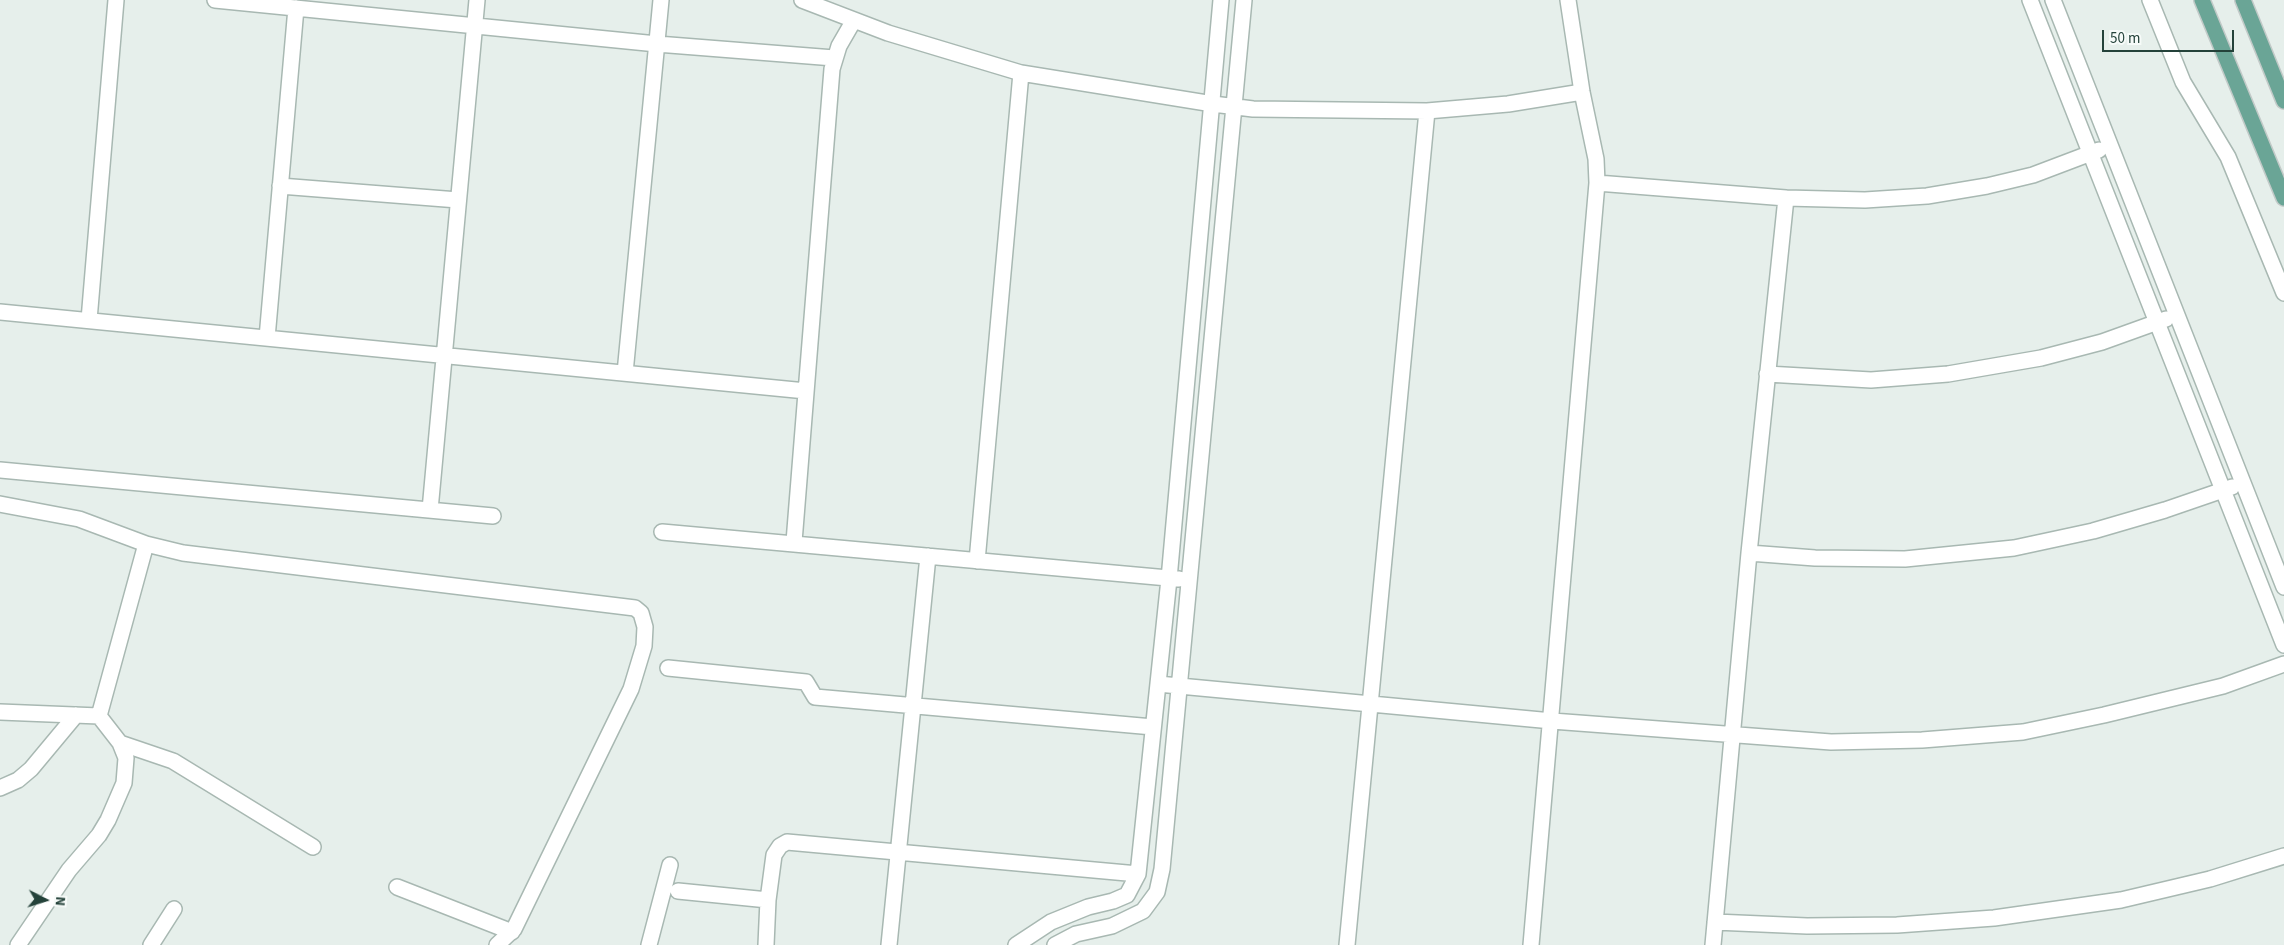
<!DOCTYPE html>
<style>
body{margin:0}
#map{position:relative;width:2284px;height:945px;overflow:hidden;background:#e6efeb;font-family:"Source Sans 3",sans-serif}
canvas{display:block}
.north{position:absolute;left:20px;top:875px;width:50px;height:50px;-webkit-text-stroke:4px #f7fbf9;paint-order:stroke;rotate:95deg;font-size:14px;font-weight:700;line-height:20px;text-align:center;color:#24423a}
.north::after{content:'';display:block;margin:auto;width:18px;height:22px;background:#24423a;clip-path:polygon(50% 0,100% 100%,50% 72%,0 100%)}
.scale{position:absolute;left:2102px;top:30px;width:132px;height:22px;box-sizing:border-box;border:2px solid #24423a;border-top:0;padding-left:6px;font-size:15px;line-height:18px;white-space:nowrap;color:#24423a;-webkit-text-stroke:4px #f7fbf9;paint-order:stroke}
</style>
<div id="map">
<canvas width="2284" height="945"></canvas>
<div class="north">N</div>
<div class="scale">50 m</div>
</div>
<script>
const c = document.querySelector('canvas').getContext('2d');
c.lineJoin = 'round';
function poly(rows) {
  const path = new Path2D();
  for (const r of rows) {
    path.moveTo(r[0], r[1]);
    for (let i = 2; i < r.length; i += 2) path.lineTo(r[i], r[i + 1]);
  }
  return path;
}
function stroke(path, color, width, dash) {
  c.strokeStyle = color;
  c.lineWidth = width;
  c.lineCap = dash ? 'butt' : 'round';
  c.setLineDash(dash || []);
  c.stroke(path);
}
const minor = poly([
 [215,0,657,44,834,58],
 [802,0,888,33,1021,73,1213,104,1253,109,1427,111,1508,104,1582,92],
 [2030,0,2284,645],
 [2053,0,2284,587],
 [2150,0,2183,82,2228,157,2284,293],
 [1597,183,1786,198,1865,200,1927,196,1987,186,2033,175,2099,150],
 [280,186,458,200],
 [0,312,806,391],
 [89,320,116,0],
 [267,338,296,8],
 [625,373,661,0],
 [1767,374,1871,380,1948,374,2041,358,2102,342,2166,319],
 [0,470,493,516],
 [0,504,79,519,146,544,183,553,635,608,641,613,645,627,644,646,631,689,514,929,497,945],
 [430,510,477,0],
 [662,532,1179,579],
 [794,542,832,69,839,46,854,20],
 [1749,553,1815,558,1905,559,2014,548,2093,531,2165,510,2232,487],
 [977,561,1021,73],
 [668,668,806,682,815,697,1153,727],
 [1158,684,1552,721,1831,742,1922,740,2023,732,2104,715,2223,686,2284,664],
 [0,712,99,716,120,743,126,758,124,783,108,820,99,835,69,870,18,945],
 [99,716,146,544],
 [120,743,173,761,313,847],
 [0,788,18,780,31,769,76,715],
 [397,887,512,932],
 [678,891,768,900],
 [1715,922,1807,926,1897,925,1994,918,2121,900,2210,879,2284,856],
 [151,945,174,909],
 [649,945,670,865],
 [766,945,768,900,774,855,780,846,787,842,1138,874],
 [889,945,928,556],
 [1016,945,1051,922,1088,907,1113,901,1127,895,1138,874,1169,579,1221,0],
 [1055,945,1076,934,1112,926,1143,911,1157,892,1162,869,1244,0],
 [1347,945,1427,111],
 [1531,945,1597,183,1596,159,1582,92,1568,0],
 [1713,945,1749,553,1786,198]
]);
const major = poly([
 [2202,0,2284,198],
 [2243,0,2284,101]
]);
stroke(minor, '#a8b8b2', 18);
stroke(major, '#c2cac8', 18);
stroke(minor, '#fff', 15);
stroke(major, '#6aa596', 15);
</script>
